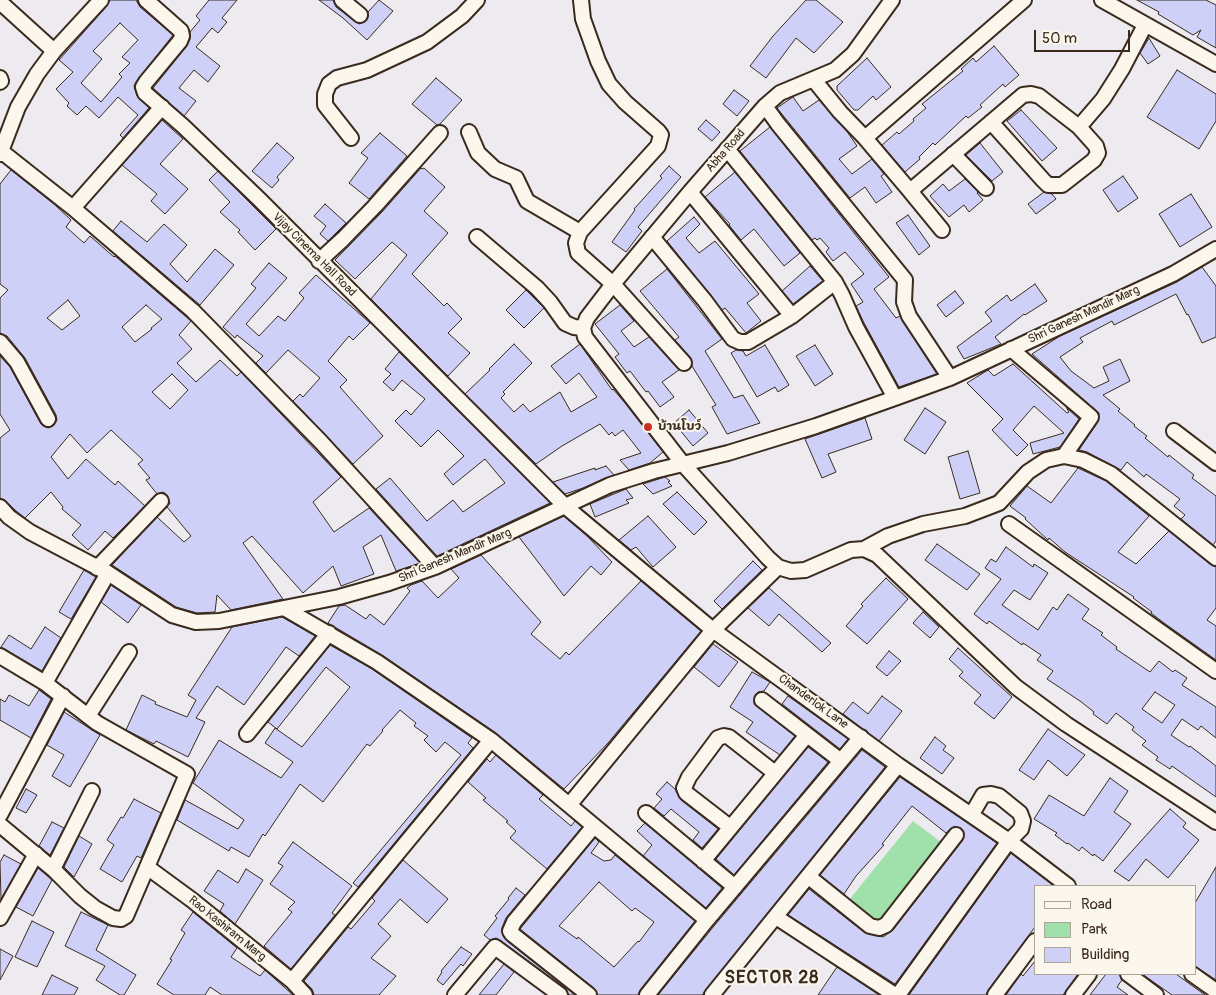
<!DOCTYPE html>
<meta charset="utf-8">
<style>
body{margin:0}
#map{position:relative;width:1216px;height:995px;overflow:hidden;background:#eeebf0;font-family:Pangolin,sans-serif}
canvas{display:block}
.legend{position:absolute;left:1034px;top:885px;width:162px;height:90px;box-sizing:border-box;background:#fbf7ec;border:1px solid #aea59a;margin:0;padding:6px 9px;list-style:none;font-size:15px;color:#3b2a1e}
.legend li{display:flex;align-items:center;gap:10px;height:25px}
.legend b{width:25px;border:1px solid #aea59a}
.scale{position:absolute;left:1034px;top:30px;width:96px;height:22px;box-sizing:border-box;border:2px solid #3b2a1e;border-top:0;padding-left:6px;font-size:15px;line-height:18px;white-space:nowrap;color:#3b2a1e;-webkit-text-stroke:4px #fbf7ec;paint-order:stroke}
</style>
<div id="map">
<canvas width="1216" height="995"></canvas>
<ul class="legend">
<li><b style="height:6px;background:#fbf7ec"></b>Road</li>
<li><b style="height:14px;background:#a0e1ab"></b>Park</li>
<li><b style="height:14px;background:#ced0f8"></b>Building</li>
</ul>
<div class="scale">50 m</div>
</div>
<script>
const c = document.querySelector('canvas').getContext('2d');
c.lineJoin = 'round';
function fill(path, color) {
  c.fillStyle = color;
  c.fill(path, 'evenodd');
}
function poly(rows) {
  const path = new Path2D();
  for (const r of rows) {
    path.moveTo(r[0], r[1]);
    for (let i = 2; i < r.length; i += 2) path.lineTo(r[i], r[i + 1]);
  }
  return path;
}
function stroke(path, color, width, dash) {
  c.strokeStyle = color;
  c.lineWidth = width;
  c.lineCap = dash ? 'butt' : 'round';
  c.setLineDash(dash || []);
  c.stroke(path);
}
function label(font, color, halo, rows, align = 'center') {
  c.font = font + ' Pangolin,"Playpen Sans Thai",sans-serif';
  c.lineWidth = 4;
  c.setLineDash([]);
  c.textBaseline = 'middle';
  c.strokeStyle = halo;
  c.fillStyle = color;
  for (const [text, x, y, turn = 0] of rows) {
    c.save();
    c.translate(x, y);
    c.rotate((+turn || 0) * Math.PI / 180);
    c.textAlign = isNaN(turn) ? turn : align;
    if (halo) c.strokeText(text, 0, 0);
    c.fillText(text, 0, 0);
    c.restore();
  }
}
fill(poly([
 [913,821,941,842,879,924,849,900]
]), '#a0e1ab');
const building = poly([
 [110,0,136,0,140,7,173,35,136,82,134,86,137,96,149,108,123,138,120,135,138,115,118,97,99,118,86,106,77,115,67,106,69,103,56,89,73,72,59,60,107,6,110,0],
 [120,23,138,40,122,57,130,63,119,74,122,77,101,102,81,83,102,59,93,51,120,23],
 [209,0,237,0,222,18,227,22,218,33,212,28,196,47,220,66,208,82,194,70,179,88,196,101,184,116,153,88,187,46,190,39,190,32,200,20,196,16,209,0],
 [319,0,333,0,336,7,359,24,366,21,368,17,368,12,379,0,393,11,367,40,343,18,319,0],
 [806,0,816,0,843,22,814,53,796,38,766,78,750,66,773,36,806,0],
 [1137,0,1206,0,1216,5,1216,48,1197,37,1201,30,1193,35,1158,14,1159,12,1137,0],
 [1149,38,1160,56,1148,64,1140,53,1149,38],
 [994,46,1019,75,1005,87,1003,84,980,105,982,107,968,118,966,116,935,145,933,143,919,157,920,159,905,172,882,145,897,132,899,134,914,121,913,119,926,108,922,104,963,71,961,69,973,58,976,62,994,46],
 [867,58,891,87,876,100,873,96,858,110,854,110,837,90,837,86,867,58],
 [1177,70,1216,94,1216,121,1199,149,1147,117,1177,70],
 [436,78,462,100,440,124,437,125,412,104,436,78],
 [734,90,749,101,737,116,723,104,734,90],
 [793,97,803,111,819,100,846,130,857,146,839,159,852,174,872,159,884,174,881,176,892,192,876,203,865,187,850,198,777,108,793,97],
 [1021,110,1057,148,1042,161,1007,121,1021,110],
 [162,120,183,139,160,164,188,189,165,214,151,201,157,194,122,165,162,120],
 [706,120,720,132,712,141,698,129,706,120],
 [770,127,889,277,874,289,896,318,900,316,937,374,899,387,864,323,856,306,863,302,851,284,864,274,845,252,833,261,826,252,829,248,820,238,817,240,815,238,812,240,740,151,770,127],
 [380,133,407,156,369,199,349,183,368,158,361,153,380,133],
 [277,143,294,158,277,177,279,180,272,188,252,171,277,143],
 [980,143,1003,172,992,181,966,155,980,143],
 [669,166,681,177,638,227,642,231,626,252,612,242,635,210,634,209,662,178,660,176,669,166],
 [421,168,422,169,424,168,445,187,424,211,448,233,412,274,444,306,447,303,462,319,448,333,470,353,448,376,371,299,407,255,392,242,355,279,335,260,382,212,421,168],
 [11,170,55,205,71,220,66,227,84,243,90,236,114,257,115,256,191,321,179,335,192,349,177,363,196,382,220,360,237,376,241,372,341,477,313,502,334,532,369,508,420,563,396,571,381,535,363,547,374,574,341,586,333,566,303,593,252,536,243,543,283,599,231,610,217,595,215,612,197,613,176,607,112,565,157,517,184,542,191,536,167,507,170,503,167,495,163,492,157,494,146,480,150,478,138,464,143,460,111,430,87,453,70,434,51,457,68,479,86,459,115,485,118,481,145,506,113,538,105,531,88,550,72,535,81,525,62,509,63,507,51,492,25,518,15,510,6,501,0,498,0,438,10,430,0,414,0,356,10,367,41,424,48,428,53,426,57,420,56,415,25,358,7,336,0,333,0,298,8,290,0,284,0,184,11,170],
 [68,300,80,316,62,330,47,318,68,300],
 [146,305,162,319,151,328,152,329,135,342,122,327,146,305],
 [172,374,188,390,170,409,152,392,172,374],
 [218,171,276,229,255,250,238,232,240,230,220,212,230,202,209,180,218,171],
 [735,172,800,253,784,266,754,229,741,240,729,225,730,224,705,197,735,172],
 [1123,176,1138,198,1118,212,1103,190,1123,176],
 [965,179,978,192,977,193,983,200,969,212,964,205,949,217,930,196,943,184,949,191,965,179],
 [1044,192,1052,194,1056,199,1036,214,1028,204,1044,192],
 [1191,194,1212,227,1180,247,1159,214,1191,194],
 [325,204,346,223,328,241,320,234,326,226,314,216,325,204],
 [908,215,930,246,919,255,896,223,908,215],
 [694,217,700,224,686,238,699,253,715,241,759,294,747,303,761,321,746,333,725,308,722,310,667,241,694,217],
 [121,221,147,242,164,224,187,245,170,264,187,282,215,249,234,265,200,305,113,231,121,221],
 [269,263,287,278,246,324,259,336,278,316,285,321,304,298,299,293,316,275,370,323,353,340,349,336,328,361,347,380,340,387,383,436,353,464,293,401,300,394,303,397,320,378,288,350,266,373,256,363,263,356,237,335,235,338,223,327,256,288,251,284,269,263],
 [810,266,823,281,793,304,782,291,810,266],
 [1202,267,1216,286,1216,337,1202,343,1188,314,1187,315,1176,294,1114,325,1112,321,1080,338,1083,342,1060,357,1071,371,1094,388,1109,381,1103,367,1120,359,1130,381,1103,395,1120,409,1118,411,1135,425,1134,426,1147,436,1145,438,1168,457,1169,455,1194,475,1192,478,1216,496,1216,541,1213,545,1181,519,1185,515,1174,506,1180,499,1146,474,1144,477,1127,462,1121,470,1087,452,1079,450,1098,422,1099,413,1032,354,1060,336,1177,282,1202,267],
 [667,269,722,339,705,351,734,398,743,395,760,423,727,434,712,407,716,405,692,366,691,358,675,340,679,337,640,291,667,269],
 [1035,284,1047,301,1025,315,1024,314,995,337,1001,344,964,359,957,347,992,321,985,312,1007,295,1011,301,1035,284],
 [526,290,544,308,524,328,506,310,526,290],
 [955,291,964,303,946,317,937,305,955,291],
 [620,305,634,321,621,331,634,347,649,337,679,370,662,382,674,397,660,407,648,391,646,392,630,371,627,373,615,357,619,354,595,324,620,305],
 [514,344,532,363,503,392,505,394,501,398,514,412,523,404,530,412,560,392,571,412,597,397,579,373,566,384,551,366,580,344,612,390,613,389,625,403,663,452,650,463,629,470,620,460,641,453,623,430,615,436,612,432,609,435,600,424,562,446,536,464,465,394,490,370,489,369,514,344],
 [765,345,789,385,778,392,775,387,757,397,731,353,736,350,743,351,746,356,765,345],
 [815,345,833,374,815,386,796,356,815,345],
 [399,352,550,503,437,556,376,489,390,478,427,521,453,500,463,512,505,483,485,459,453,485,444,474,464,456,438,430,421,447,395,421,406,410,411,415,425,399,402,380,393,391,383,382,391,374,385,369,399,352],
 [1013,364,1067,413,1069,412,1066,407,1079,419,1060,447,1033,454,1030,443,1064,433,1034,406,1013,430,1028,445,1017,456,992,430,1003,419,967,383,988,370,994,376,1013,364],
 [925,408,946,422,925,454,904,440,925,408],
 [689,410,708,433,693,446,674,423,689,410],
 [865,418,872,439,828,454,836,472,822,478,805,439,865,418],
 [968,451,980,493,960,499,948,457,968,451],
 [606,466,614,475,583,488,565,494,553,482,595,468,595,470,606,466],
 [1078,468,1106,481,1149,516,1118,552,1136,564,1169,531,1211,565,1216,567,1216,608,1207,620,1216,626,1216,660,1164,623,1151,613,1152,612,1133,598,1134,597,1065,552,1049,538,1048,540,1025,519,1026,518,1010,506,1027,486,1051,503,1078,468],
 [665,477,670,481,668,482,672,486,653,494,643,484,665,477],
 [626,489,633,498,626,500,629,503,595,517,590,504,626,489],
 [677,492,707,522,694,535,663,504,677,492],
 [564,516,587,536,612,562,601,575,591,566,564,596,519,537,564,516],
 [648,516,676,547,653,567,636,547,631,550,619,540,648,516],
 [937,544,980,574,967,590,925,560,937,544],
 [1006,547,1033,567,1034,564,1048,573,1030,600,1014,590,1002,605,1038,630,1053,607,1057,610,1068,594,1089,609,1082,619,1103,633,1101,635,1117,647,1116,649,1150,672,1159,661,1173,672,1175,670,1187,678,1182,685,1216,707,1216,738,1201,726,1198,730,1182,719,1171,735,1189,747,1190,746,1216,766,1216,797,1172,766,1170,769,1156,760,1158,757,1142,745,1146,741,1132,730,1134,727,1116,713,1107,724,1093,714,1094,712,1080,701,1047,679,1053,671,1037,660,1041,655,1023,643,1022,645,989,621,987,624,974,614,1001,579,985,568,991,559,996,562,1006,547],
 [1155,692,1175,705,1162,723,1142,709,1155,692],
 [481,555,541,622,531,634,560,659,566,652,569,655,641,581,701,631,608,743,564,789,496,733,382,655,328,623,339,606,345,605,366,619,370,614,384,625,410,591,407,588,411,585,422,581,438,598,459,578,451,569,481,555],
 [753,561,762,570,722,609,714,601,753,561],
 [84,570,96,577,71,619,59,612,84,570],
 [886,578,908,599,867,644,846,626,863,606,861,604,886,578],
 [111,585,141,605,128,623,101,602,111,585],
 [769,588,831,643,822,652,779,614,769,626,748,608,769,588],
 [923,612,939,627,930,638,913,623,923,612],
 [282,617,315,636,299,656,286,647,244,705,217,686,196,718,205,722,188,757,156,741,154,744,126,730,142,695,156,702,155,704,187,717,196,700,188,695,232,627,282,617],
 [45,627,61,638,42,671,1,647,9,635,31,649,45,627],
 [713,644,738,662,719,687,694,667,713,644],
 [330,645,372,669,472,738,468,743,473,748,358,887,353,883,461,755,445,742,436,752,424,740,428,736,414,726,416,723,400,710,382,730,383,731,370,746,367,744,323,802,300,784,265,836,263,834,249,857,231,847,229,851,177,820,185,800,238,829,244,820,193,783,219,740,281,778,293,762,265,743,275,728,302,747,350,687,326,667,277,729,268,722,330,645],
 [958,648,1012,697,994,719,974,703,981,695,959,676,963,672,949,659,958,648],
 [889,651,901,661,887,676,876,667,889,651],
 [752,672,770,682,764,691,758,692,755,695,754,704,795,736,780,755,746,732,753,722,730,707,752,672],
 [39,690,51,699,31,738,0,720,0,699,5,702,9,695,29,706,39,690],
 [788,696,848,739,840,749,782,704,788,696],
 [882,696,902,711,879,741,843,714,853,702,868,714,882,696],
 [64,712,100,735,70,787,52,776,64,755,47,745,64,712],
 [1048,729,1085,755,1067,776,1048,760,1034,780,1019,770,1048,729],
 [935,737,946,746,943,750,954,758,942,774,920,758,935,737],
 [808,747,828,762,734,875,716,859,808,747],
 [862,750,885,767,702,995,658,995,714,926,862,750],
 [496,755,543,795,539,799,571,826,575,821,582,827,547,869,510,838,516,831,506,822,508,821,483,800,486,798,468,782,487,759,490,762,496,755],
 [900,777,997,843,895,984,788,915,809,889,865,933,883,937,893,930,963,840,964,832,961,828,953,827,946,833,912,806,882,844,884,845,856,876,844,894,820,875,900,777],
 [1110,778,1128,791,1114,812,1131,824,1103,861,1094,854,1093,856,1082,847,1079,851,1068,843,1067,844,1055,835,1057,833,1034,819,1049,795,1084,816,1110,778],
 [667,782,675,789,681,800,718,829,702,848,693,840,699,832,671,809,664,816,654,808,662,799,656,794,667,782],
 [26,789,37,795,26,813,16,808,26,789],
 [134,799,161,813,141,858,137,856,122,882,100,869,114,845,107,840,121,817,123,818,134,799],
 [1170,809,1186,823,1183,827,1199,840,1168,878,1146,859,1129,881,1114,871,1170,809],
 [52,822,64,828,50,855,39,846,52,822],
 [645,823,722,888,706,908,643,856,652,845,637,831,645,823],
 [79,836,92,844,74,877,64,867,79,836],
 [595,838,599,842,591,853,604,861,611,860,615,855,695,921,640,990,638,995,598,995,594,988,520,929,595,838],
 [599,882,632,911,635,908,654,922,639,942,638,941,614,967,578,937,577,939,559,926,599,882],
 [293,842,352,886,332,913,335,915,291,969,264,946,292,912,288,909,295,902,270,884,283,866,278,863,293,842],
 [1011,853,1054,886,1035,886,1035,927,988,990,986,995,909,995,1011,853],
 [4,855,21,864,1,899,0,862,4,855],
 [403,860,448,899,427,923,400,899,378,924,391,936,371,958,396,976,379,995,314,995,312,989,304,981,348,927,351,929,375,901,372,898,403,860],
 [1216,867,1216,980,1195,966,1195,903,1216,867],
 [38,868,52,880,33,916,16,907,38,868],
 [246,869,263,880,235,924,220,911,224,904,204,891,218,870,238,883,246,869],
 [516,888,525,895,506,918,502,928,503,936,507,941,575,995,569,995,565,988,500,940,496,938,490,940,484,935,497,918,495,916,509,899,508,898,516,888],
 [81,912,108,925,96,950,136,975,124,995,120,995,96,980,105,966,65,946,81,912],
 [193,912,237,948,231,957,260,976,265,970,293,995,222,995,210,987,205,995,174,995,157,984,172,960,170,959,185,933,181,930,193,912],
 [32,921,54,932,37,967,15,957,32,921],
 [461,947,472,954,463,966,461,964,443,985,437,980,442,972,441,971,461,947],
 [0,949,13,956,0,980,0,949],
 [1035,961,1035,974,1078,974,1063,995,1006,995,1021,974,1023,976,1035,961],
 [504,964,514,972,496,995,479,995,504,964],
 [837,967,879,995,818,995,837,967],
 [1106,974,1119,974,1122,980,1117,987,1128,995,1090,995,1106,974],
 [1142,974,1176,974,1205,995,1172,995,1142,974],
 [52,975,78,988,74,995,42,995,52,975]
]);
fill(building, '#ced0f8');
stroke(building, '#3b2a1e', 1);
const minor = poly([
 [146,0,181,31,182,36,180,41,146,82,143,87,145,93,183,126,260,200,566,507,713,630,898,765,1009,841,1068,886],
 [342,0,360,15],
 [581,0,583,19,598,61,609,84,625,102,658,131,661,135,658,146,580,232,576,243,578,253,613,284,684,363],
 [1102,0,1216,64],
 [0,2,54,51],
 [0,78,1,81,0,82],
 [814,80,840,112,865,138,1024,0],
 [765,106,778,124,905,280,904,302,909,316,950,378],
 [991,122,1043,180,1048,185,1062,185,1094,160,1098,153,1096,146,1079,127,1103,99,1122,69,1145,25],
 [469,132,478,153,495,169,516,178,527,201,580,232],
 [351,138,325,105,325,94,329,84,337,78,367,70,427,42,462,16,477,0],
 [865,138,910,191,1023,95,1031,94,1039,96,1079,127],
 [727,149,835,282,842,295,856,327,895,398,950,378,1173,274,1216,249],
 [1,151,73,208,193,311,321,442,435,567],
 [0,154,18,107,37,74,54,51,101,0],
 [953,154,986,188],
 [910,191,942,230],
 [690,192,792,316,835,282],
 [73,208,162,107],
 [477,237,537,288,550,302,565,323,574,327,583,328],
 [652,237,705,301,733,339,740,342,748,342,792,316],
 [319,261,343,239,375,206,440,133],
 [583,328,585,337,683,464,768,558,778,567,791,571,805,570,851,550,864,549,888,536,923,524,965,516,999,503,1028,472,1046,460,1064,456,1083,460,1111,474,1216,558],
 [583,328,587,318,613,284,690,192,765,106,780,93,835,70,853,54,892,0],
 [0,342,17,362,48,419],
 [1011,349,1091,417,1064,456],
 [1174,431,1216,463],
 [0,507,9,517,30,532,108,573,172,615,196,622,219,621,339,597,389,583,435,567,610,485,654,471,728,453,816,426,895,398],
 [1009,524,1216,671],
 [864,549,877,555,1016,687,1066,724,1216,822],
 [97,568,161,501],
 [284,608,377,662,491,740,707,920],
 [0,656,45,683,97,723,187,774,126,916,121,919,113,918,95,908,80,896,53,869,0,825],
 [45,683,108,573],
 [762,700,841,761],
 [88,716,129,652],
 [247,734,329,633],
 [570,804,713,630,778,567],
 [646,813,735,887],
 [0,815,63,696],
 [730,827,686,793,684,788,689,777,718,738,724,736,729,737,775,773],
 [703,861,807,735],
 [147,867,192,900,292,981,305,995],
 [53,869,92,791],
 [809,877,870,926,879,928,886,925,956,835],
 [776,917,895,995],
 [0,918,36,854],
 [1128,974,1156,995],
 [1192,974,1216,991],
 [292,981,491,740],
 [455,995,495,947,560,995],
 [589,995,512,934,510,931,514,922,594,826],
 [647,995,707,920,861,737],
 [712,995,898,765],
 [898,995,1009,841,1021,829,1023,821,1020,813,999,796,991,794,983,795,972,814],
 [995,995,1035,941],
 [1073,995,1089,974]
]);
stroke(minor, '#3b2a1e', 18);
stroke(minor, '#fbf7ec', 14);
for (const [x, y, r, color] of [
 [648,427,5,"#c8321e"]
]) {
  const dot = new Path2D();
  dot.arc(x, y, r, 0, 2 * Math.PI);
  c.fillStyle = color;
  c.fill(dot);
  stroke(dot, '#fbf7ec', 2);
}
label('12px', '#3b2a1e', '#fbf7ec', [
 ["Abha Road",726,151,-49],
 ["Vijay Cinema Hall Road",314,255,45],
 ["Shri Ganesh Mandir Marg",1084,315,-25],
 ["Shri Ganesh Mandir Marg",455,556,-23],
 ["Chanderlok Lane",813,702,36],
 ["Rao Kashiram Marg",227,929,39]
]);
label('bold 12px', '#3b2a1e', '#fbf7ec', [
 ["บ้านโบว์",658,427]
], 'left');
c.letterSpacing = '1px';
label('bold 18px', '#3b2a1e', '#fbf7ec', [
 ["SECTOR 28",772,978]
]);
c.letterSpacing = '0px';
</script>
